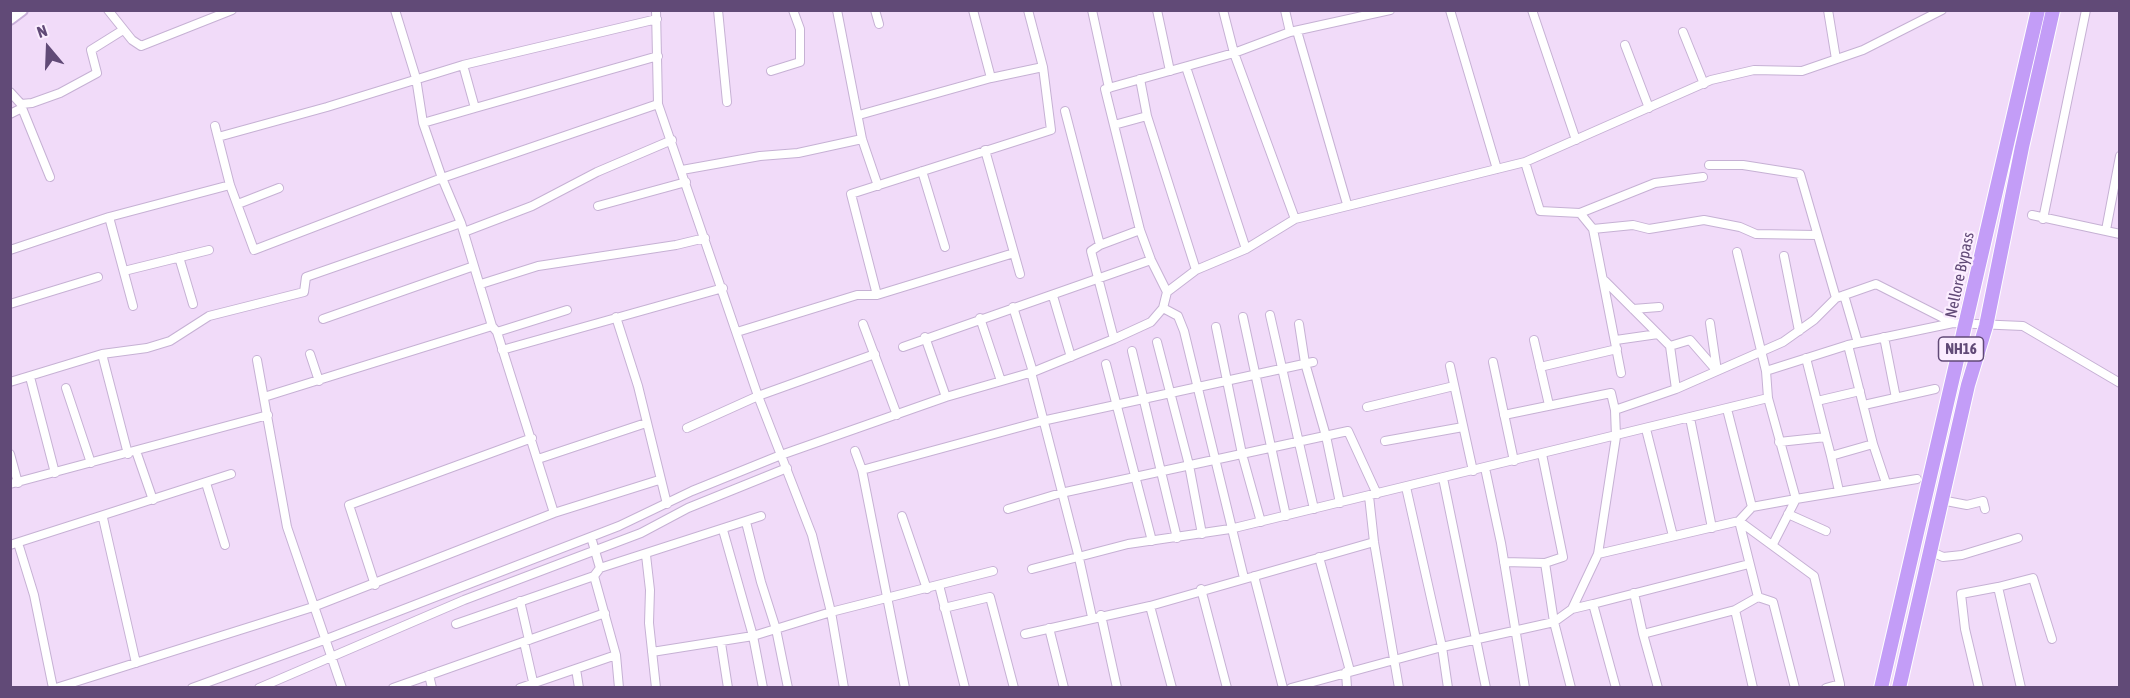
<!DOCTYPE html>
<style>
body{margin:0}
#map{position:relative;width:2130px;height:698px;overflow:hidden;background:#f7e6fd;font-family:"Asap Condensed",sans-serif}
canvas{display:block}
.frame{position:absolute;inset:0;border:12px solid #614a77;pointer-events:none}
.north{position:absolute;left:18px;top:18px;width:60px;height:60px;-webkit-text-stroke:4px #fbedff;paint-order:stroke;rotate:341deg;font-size:16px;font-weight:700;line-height:24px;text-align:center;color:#614a77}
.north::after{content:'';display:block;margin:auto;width:21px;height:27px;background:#614a77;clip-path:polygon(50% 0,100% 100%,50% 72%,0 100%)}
</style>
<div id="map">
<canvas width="2130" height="698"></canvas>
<div class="frame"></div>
<div class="north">N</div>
</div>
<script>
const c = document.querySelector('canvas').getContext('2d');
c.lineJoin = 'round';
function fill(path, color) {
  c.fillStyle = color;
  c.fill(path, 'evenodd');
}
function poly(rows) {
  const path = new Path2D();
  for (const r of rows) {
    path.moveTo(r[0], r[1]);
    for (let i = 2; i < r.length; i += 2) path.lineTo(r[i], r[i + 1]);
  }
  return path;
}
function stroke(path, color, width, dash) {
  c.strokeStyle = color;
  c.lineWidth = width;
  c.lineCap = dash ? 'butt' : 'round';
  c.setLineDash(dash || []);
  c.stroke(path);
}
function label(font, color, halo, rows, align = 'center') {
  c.font = font + ' "Asap Condensed",sans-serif';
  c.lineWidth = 4.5;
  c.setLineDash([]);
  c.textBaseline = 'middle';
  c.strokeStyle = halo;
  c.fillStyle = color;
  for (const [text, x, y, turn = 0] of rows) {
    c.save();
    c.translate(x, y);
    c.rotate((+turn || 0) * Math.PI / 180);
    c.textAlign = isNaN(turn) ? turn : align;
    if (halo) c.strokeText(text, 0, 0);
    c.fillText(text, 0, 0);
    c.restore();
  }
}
fill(poly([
 [11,11,2119,11,2119,687,11,687]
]), '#f1dbf9');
const street = poly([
 [108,10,132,40,141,46,232,10],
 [395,10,416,78,423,123,442,178,461,223,492,326],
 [656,10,658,104,758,396,812,535,831,612,844,688],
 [718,10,727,102],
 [837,10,862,139,878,186],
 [875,10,879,24],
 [973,10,991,78],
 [1092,10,1109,88],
 [1157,10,1170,71],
 [1223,10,1234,53,1295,219],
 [1285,10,1290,32],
 [1450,10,1497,169],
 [1532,10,1576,140],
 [1828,10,1836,59],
 [1297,31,1347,204],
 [1683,32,1704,84],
 [1625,45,1649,108],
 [463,65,475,108,658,56],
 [1186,67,1246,249],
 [771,71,800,62,800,29,793,10],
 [1140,79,1147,116,1196,270],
 [10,92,21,104,32,103,60,93,97,73,91,50,123,30],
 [22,108,50,177],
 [1065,111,1100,245],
 [10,114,22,108,21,105],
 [859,115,991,78,1043,67],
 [423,123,475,108],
 [1114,125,1147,116],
 [215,126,230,185,254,250,442,178,658,104],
 [218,137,327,107,463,65,657,19],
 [985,150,1020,274],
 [1525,162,1540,211,1580,213,1655,183,1703,177],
 [1709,165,1743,165,1800,174,1836,298],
 [682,170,760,156,798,153,862,139],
 [922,171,945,247],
 [238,204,279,188],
 [598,206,686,182],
 [1580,213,1593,229,1621,373],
 [2032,215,2120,234],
 [109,217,133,306],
 [2043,219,2086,10],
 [1593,229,1633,225,1649,229,1704,220,1740,227,1756,234,1816,235],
 [2106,230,2120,156],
 [464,232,532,206,597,172,672,140],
 [10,250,109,217,230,185],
 [1737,252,1766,371,1848,345,1873,444],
 [1784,256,1799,331],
 [179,257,193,304],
 [124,271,209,250],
 [1605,281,1670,346,1676,389],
 [481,284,538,266,676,245,705,238],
 [1167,292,1151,260,1140,230,1105,89,1234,53,1290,32,1390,10],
 [877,295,851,194,1051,130,1043,67,1028,10],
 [1844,295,1858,343],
 [1053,296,1071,357],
 [10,304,98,277],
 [1013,307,1033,372],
 [1163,308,1178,316,1184,331,1244,578],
 [1633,309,1659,307],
 [1270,315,1314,509],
 [616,317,638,386,667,504],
 [1243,317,1286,516],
 [980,318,1001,381],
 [323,319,474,266],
 [863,324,897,415],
 [1299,324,1305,363,1326,436,1340,503],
 [1216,327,1242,454,1261,522],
 [497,332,567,310],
 [737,332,857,295,877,295,1014,253],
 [925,337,946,397],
 [1884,337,1896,398],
 [1114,339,1091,251,1100,245,1140,230],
 [1534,340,1549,405],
 [1616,340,1658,334],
 [1157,342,1189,465,1202,534],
 [1848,345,1953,323,2023,326,2120,383],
 [1670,346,1690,340,1717,371,1710,323],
 [903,347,1151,260],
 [502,350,723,288],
 [1132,351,1177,538],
 [102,354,128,454],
 [310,354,319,381],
 [1806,358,1826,437],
 [257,360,287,527,342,688],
 [1493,362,1514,461],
 [1106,364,1152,541],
 [1450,366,1473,471],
 [1540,367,1617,349],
 [1766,371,1768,398],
 [1031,372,1079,558,1092,617],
 [30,377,55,473],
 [10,382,102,354,147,348,170,341,209,316,304,292,306,277,461,223],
 [66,388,91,463],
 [264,397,492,326,497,332,554,513],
 [1817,401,1860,391],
 [1864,405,1935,389],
 [1367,407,1454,386],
 [1727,409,1752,507,1739,521,1814,576,1840,684],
 [1615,410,1676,389,1783,342,1814,320,1836,298,1876,284,1953,323],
 [1504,415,1611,393,1615,410,1616,437,1598,554,1572,609],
 [1690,418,1712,528],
 [687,428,758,396,875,354],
 [1646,429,1673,536],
 [1385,441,1463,427],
 [1779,442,1826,437,1831,456,1873,444,1886,483],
 [136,451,153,500],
 [855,451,862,470,905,688],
 [10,454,18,483],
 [1542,454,1563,557,1545,563,1554,622,1572,609,1593,604],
 [1831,456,1839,491],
 [538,459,646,423],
 [1485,468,1501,543,1525,688],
 [862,470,1042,421,1313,362],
 [1443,478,1486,688],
 [206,483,225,545],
 [10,484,268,415],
 [1406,487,1442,647,1448,688],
 [1369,496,1374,542,1399,688],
 [1941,500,1967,505,1983,501,1985,509],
 [1008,509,1061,493,1348,431,1377,494],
 [1788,514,1826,531],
 [902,516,927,589],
 [103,518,136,663],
 [746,522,761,582,776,629,788,688],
 [723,530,753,636,763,688],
 [591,537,600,568],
 [18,543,34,595,53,688],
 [1773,544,1796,499,1917,479],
 [10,545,231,474],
 [1930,551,1943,557,1962,555,2018,538],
 [1598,554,1739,521,1758,597,1735,610,1643,634,1658,688],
 [646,555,650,590,649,623,656,688],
 [1319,557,1350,671],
 [1504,562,1545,563],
 [1032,569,1128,544,1230,529,1768,398,1796,499,1752,507],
 [594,576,616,655,619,688],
 [1254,576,1283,688],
 [375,585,349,505,532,438],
 [939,585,965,688],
 [1998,587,2033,578,2052,639],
 [1201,589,1227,688],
 [1634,593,1643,634],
 [1758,597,1773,602,1795,688],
 [520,601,529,640],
 [1150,606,1172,688],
 [944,608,990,597,1014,688],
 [1735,610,1753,688],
 [1101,615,1117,688],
 [456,624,594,576,600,568,761,516],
 [1049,628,1064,688],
 [1025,634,1150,606,1374,542],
 [524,642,534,686],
 [721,643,728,688],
 [652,652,753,636,831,612,993,571],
 [576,669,579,688],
 [1346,672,1347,688],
 [429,675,432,688],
 [56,688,313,607,554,513,659,480],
 [192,688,324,640,619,526,692,491,781,455,946,397,1033,372,1114,339,1151,322,1163,308,1167,292,1196,270,1246,249,1295,219,1525,162,1711,80,1754,70,1802,71,1863,50,1942,10],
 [259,688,464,600,641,533,688,508,787,468],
 [393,688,605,613],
 [520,688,616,655],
 [1291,688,1442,647,1554,622,1571,688],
 [1616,688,1593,604,1749,564],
 [1826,688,1840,684,1840,687],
 [1979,688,1965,629,1961,594,1998,587,2021,688]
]);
const secondary = poly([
 [10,19,22,10]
]);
const highway = poly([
 [1881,688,2038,10],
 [1899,688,1968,385,1986,326,2022,147,2053,10]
]);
stroke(street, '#c6b1d4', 10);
stroke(secondary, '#c9b0d9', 14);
stroke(highway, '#fff', 16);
stroke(street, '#fff', 8);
stroke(secondary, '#fff', 10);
stroke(highway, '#c39df7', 14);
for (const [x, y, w] of [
 [1961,349,45]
]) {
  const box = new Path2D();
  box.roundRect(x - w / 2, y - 12, w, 24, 4.5);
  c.fillStyle = '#fbedff';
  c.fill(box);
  stroke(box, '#614a77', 1.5);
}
label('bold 15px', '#614a77', null, [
 ["NH16",1961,349]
]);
label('16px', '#614a77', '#fbedff', [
 ["Nellore Bypass",1960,275,-78]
]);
</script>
